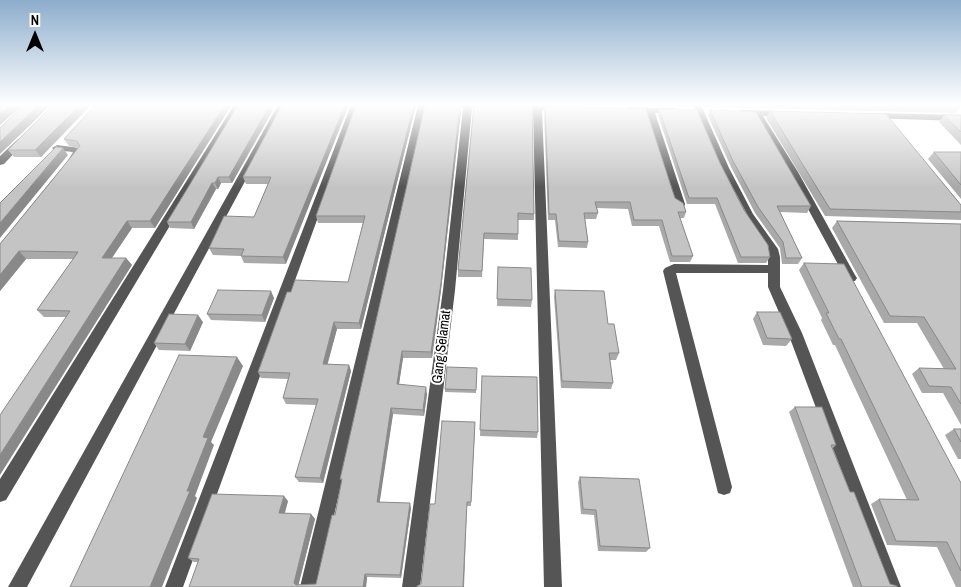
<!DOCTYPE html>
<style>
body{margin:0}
#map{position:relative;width:961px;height:587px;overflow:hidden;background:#fff;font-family:"Archivo Narrow",sans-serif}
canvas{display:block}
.north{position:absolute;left:10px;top:10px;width:50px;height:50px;-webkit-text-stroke:4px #fff;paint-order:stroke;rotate:0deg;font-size:14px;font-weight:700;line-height:20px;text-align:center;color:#000}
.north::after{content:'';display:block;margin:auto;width:18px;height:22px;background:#000;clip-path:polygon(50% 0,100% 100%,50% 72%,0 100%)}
</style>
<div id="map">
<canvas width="961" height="587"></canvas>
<div class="north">N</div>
</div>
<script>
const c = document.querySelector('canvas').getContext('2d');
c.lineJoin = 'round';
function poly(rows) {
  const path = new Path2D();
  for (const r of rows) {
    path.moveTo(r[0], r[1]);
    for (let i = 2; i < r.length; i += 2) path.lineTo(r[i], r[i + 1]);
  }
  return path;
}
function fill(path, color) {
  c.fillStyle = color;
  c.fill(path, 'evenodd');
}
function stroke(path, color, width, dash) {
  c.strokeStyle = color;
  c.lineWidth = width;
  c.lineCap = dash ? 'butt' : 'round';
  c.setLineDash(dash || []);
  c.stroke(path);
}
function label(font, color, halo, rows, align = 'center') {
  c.font = font + ' "Archivo Narrow",sans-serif';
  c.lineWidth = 4;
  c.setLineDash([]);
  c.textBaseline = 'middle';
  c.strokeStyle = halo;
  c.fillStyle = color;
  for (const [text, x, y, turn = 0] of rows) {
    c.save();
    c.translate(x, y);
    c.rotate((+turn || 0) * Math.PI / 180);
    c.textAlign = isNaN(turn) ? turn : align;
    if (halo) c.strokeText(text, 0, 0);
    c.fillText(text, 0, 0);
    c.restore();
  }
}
fill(poly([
 [234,105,242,105,6,500,0,502,0,479,234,105],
 [278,105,286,105,27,587,8,587,278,105],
 [351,105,359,105,183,587,165,587,351,105],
 [418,105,426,105,318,587,300,587,418,105],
 [437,105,493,106,489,109,472,108,455,290,420,587,402,587,443,290,463,108,441,108,437,105],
 [513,105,561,105,565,108,561,111,542,110,562,587,544,587,533,110,513,109,513,105],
 [693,105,701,105,729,168,753,214,778,249,780,257,780,287,802,333,901,587,883,587,788,333,768,287,768,273,676,273,732,487,730,493,724,495,718,493,663,271,665,268,674,264,768,265,768,257,766,250,743,215,719,168,693,105],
 [631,107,674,108,678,111,674,114,655,113,685,204,684,207,680,208,675,204,646,113,628,112,627,110,631,107],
 [741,110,784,111,788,114,784,117,763,116,798,172,855,275,857,278,855,281,847,281,788,172,754,116,738,115,737,113,741,110],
 [871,113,961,115,961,121,868,118,866,116,871,113],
 [21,138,24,139,24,143,4,164,0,165,0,156,18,139,21,138],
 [57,145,80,148,83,155,76,164,68,164,67,162,73,152,54,150,52,148,57,145]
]), '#555');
fill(poly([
 [53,105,91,105,41,157,14,157,8,150],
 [282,105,286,264,244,263,241,256,213,255,209,248,254,217,268,184,246,184,243,177],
 [356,105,416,105,361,329,337,329,327,364,349,365,351,371,323,483,299,482,295,477,316,405,286,404,283,398,288,379,261,378,258,372,291,292,348,282,363,223,318,223,316,216],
 [474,105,534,214,534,220,518,220,518,240,484,239,482,277,458,277,458,270],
 [620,105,692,105,692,107],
 [703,105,960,105,961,106,956,113,704,107],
 [231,106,155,228,132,228,112,258,126,258,132,265,66,317,44,317,37,310,73,259,26,259,0,291,0,244,78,148,69,146,64,139],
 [545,106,675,198,686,212,684,218,680,218,693,256,690,262,670,262,659,226,632,226,628,209,597,208,598,213,596,219,585,219,588,242,587,248,558,247,555,220,548,220,544,112],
 [659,109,720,163,770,257,766,263,738,263,715,204,687,204,658,115],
 [273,110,232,183,221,183,218,189,216,189,194,229,170,228,167,222],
 [461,110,441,290,432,358,403,358,399,384,427,394,424,416,393,414,379,502,411,508,401,578,367,577,366,587,189,587,198,562,194,562,188,558,288,501,285,513,311,514,315,519,298,585,316,584,335,515,342,481,340,479],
 [710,110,811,206,807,213,780,212,802,258,798,264,782,264,780,248,755,213,731,167,708,116],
 [770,111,961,212,961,220,825,216,766,118],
 [944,115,961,115,961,145,939,122],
 [934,152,961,152,961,199,928,159],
 [837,221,961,224,961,425,943,393,922,393,912,374,919,368,944,369,917,323,884,323,832,228],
 [804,263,961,483,961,587,956,587,937,547,887,545,871,504,879,499,907,500,835,345,833,345,821,320,822,318,799,270],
 [498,267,532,300,531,307,497,306],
 [555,290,608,324,619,353,616,360,610,360,613,383,611,389,561,388,554,297],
 [274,298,265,322,211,320,207,314],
 [757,312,792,339,786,346,763,345,753,319],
 [203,322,190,351,159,350,154,343],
 [477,368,476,393,445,392,445,389],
 [482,376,538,432,537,438,480,436],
 [795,407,836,445,833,448,850,492,890,584,897,587,853,587,789,412],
 [475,428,471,506,467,506,421,584,435,504],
 [954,429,961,429,961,459,958,459,945,435],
 [580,477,650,548,646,552,598,551,594,515,581,514,578,482]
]), '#a9a9a9');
fill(poly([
 [10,105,23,105,0,125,0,114],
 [39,105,51,105,0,154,0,142],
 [80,105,91,105,41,157,35,150],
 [225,105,231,105,231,106,155,228,150,221],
 [270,105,272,105,273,110,232,183,229,177],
 [345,105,349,105,286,264,283,257],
 [414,105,416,105,361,329,359,323],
 [461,105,461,110,441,290,432,358,431,352],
 [63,148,68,155,0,238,0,223],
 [218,177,221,183,218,189,215,183],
 [212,183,216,189,194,229,191,222],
 [127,221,132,228,107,265,102,258],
 [19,251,26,259,0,291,0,275],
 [126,258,132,265,0,475,0,455],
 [271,291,274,298,265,322,262,315],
 [198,315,203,322,190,351,185,344],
 [334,322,337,329,326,370,323,364],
 [402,351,403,358,398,390,397,384],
 [237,357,243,366,211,442,214,445,195,496,197,498,162,587,150,587,187,491,203,437],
 [349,365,351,371,323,483,320,478],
 [426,387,427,394,424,416,423,410],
 [391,408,393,414,379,507,377,502],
 [284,496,288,501,283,518,279,513],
 [467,502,464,587,463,587],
 [410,503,411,508,401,578,400,575],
 [311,514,315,519,298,587,294,583],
 [365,574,367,577,366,587,363,587]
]), '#898989');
const building = poly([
 [0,105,10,105,0,114,0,105],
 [24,105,39,105,0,142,0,128,24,105],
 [53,105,80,105,35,150,8,150,53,105],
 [95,105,225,105,150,221,127,221,102,258,126,258,0,455,0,415,70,311,37,310,78,252,19,251,0,275,0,244,80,146,77,141,64,139,95,105],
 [238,105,270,105,229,177,218,177,215,183,212,183,191,222,167,222,238,105],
 [282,105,345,105,283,257,241,256,244,249,209,248,224,216,254,217,271,177,243,177,282,105],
 [356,105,414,105,359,323,334,322,323,364,349,365,320,478,295,477,318,399,283,398,290,373,258,372,287,292,291,292,295,280,348,282,365,216,316,216,356,105],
 [425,105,460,105,441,283,431,352,402,351,397,384,426,387,423,410,391,408,377,502,410,503,400,575,365,574,363,587,189,587,199,559,188,558,212,494,284,496,279,513,311,514,294,583,296,585,316,584,332,515,335,515,342,479,340,479,425,105],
 [474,105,532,106,534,214,518,213,518,234,484,233,482,271,458,270,474,105],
 [914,105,960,105,961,106,914,105],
 [545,106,646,109,675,198,683,203,686,212,678,212,693,256,672,256,662,220,634,220,630,202,595,202,598,213,584,213,588,242,559,241,556,214,549,214,545,106],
 [659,109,697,110,720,163,744,210,768,245,770,257,741,257,717,198,689,198,659,109],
 [710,110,756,112,811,206,777,206,802,258,786,258,783,242,758,207,733,161,710,110],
 [770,111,886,114,961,205,961,212,830,209,770,111],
 [944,115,961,115,961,132,944,115],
 [56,147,63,148,0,223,0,203,56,147],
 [934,152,961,152,961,185,934,152],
 [837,221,961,224,961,404,951,387,929,386,919,368,956,369,924,317,890,316,837,221],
 [804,263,844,264,961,483,961,571,947,542,896,541,879,499,919,500,841,339,839,339,826,313,829,313,804,263],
 [498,267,531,268,532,300,497,299,498,267],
 [218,290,271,291,262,315,207,314,218,290],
 [555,290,604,291,608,324,614,324,619,353,609,353,613,383,562,381,555,290],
 [757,312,780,312,792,339,767,338,757,312],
 [169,314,198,315,185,344,154,343,169,314],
 [179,355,237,357,203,437,208,438,187,491,190,491,150,587,70,587,179,355],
 [447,367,477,368,476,390,445,389,447,367],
 [482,376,537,377,538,432,480,430,482,376],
 [795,407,822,407,836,445,831,445,850,492,854,492,890,584,897,586,897,587,862,587,795,407],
 [442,421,475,422,471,502,467,502,463,587,417,587,417,586,421,584,430,504,435,504,442,421],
 [954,429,961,429,961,442,954,429],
 [580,477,639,479,650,548,600,546,596,510,583,509,580,477]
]);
fill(building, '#c4c4c4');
stroke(building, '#898989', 1);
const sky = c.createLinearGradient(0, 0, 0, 187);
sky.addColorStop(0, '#8cadcc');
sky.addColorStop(0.56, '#fff');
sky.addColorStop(1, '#ffffff00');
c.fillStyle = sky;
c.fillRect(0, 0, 961, 187);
label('14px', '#000', '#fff', [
 ["Gang Selamat",442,347,-83]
]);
</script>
